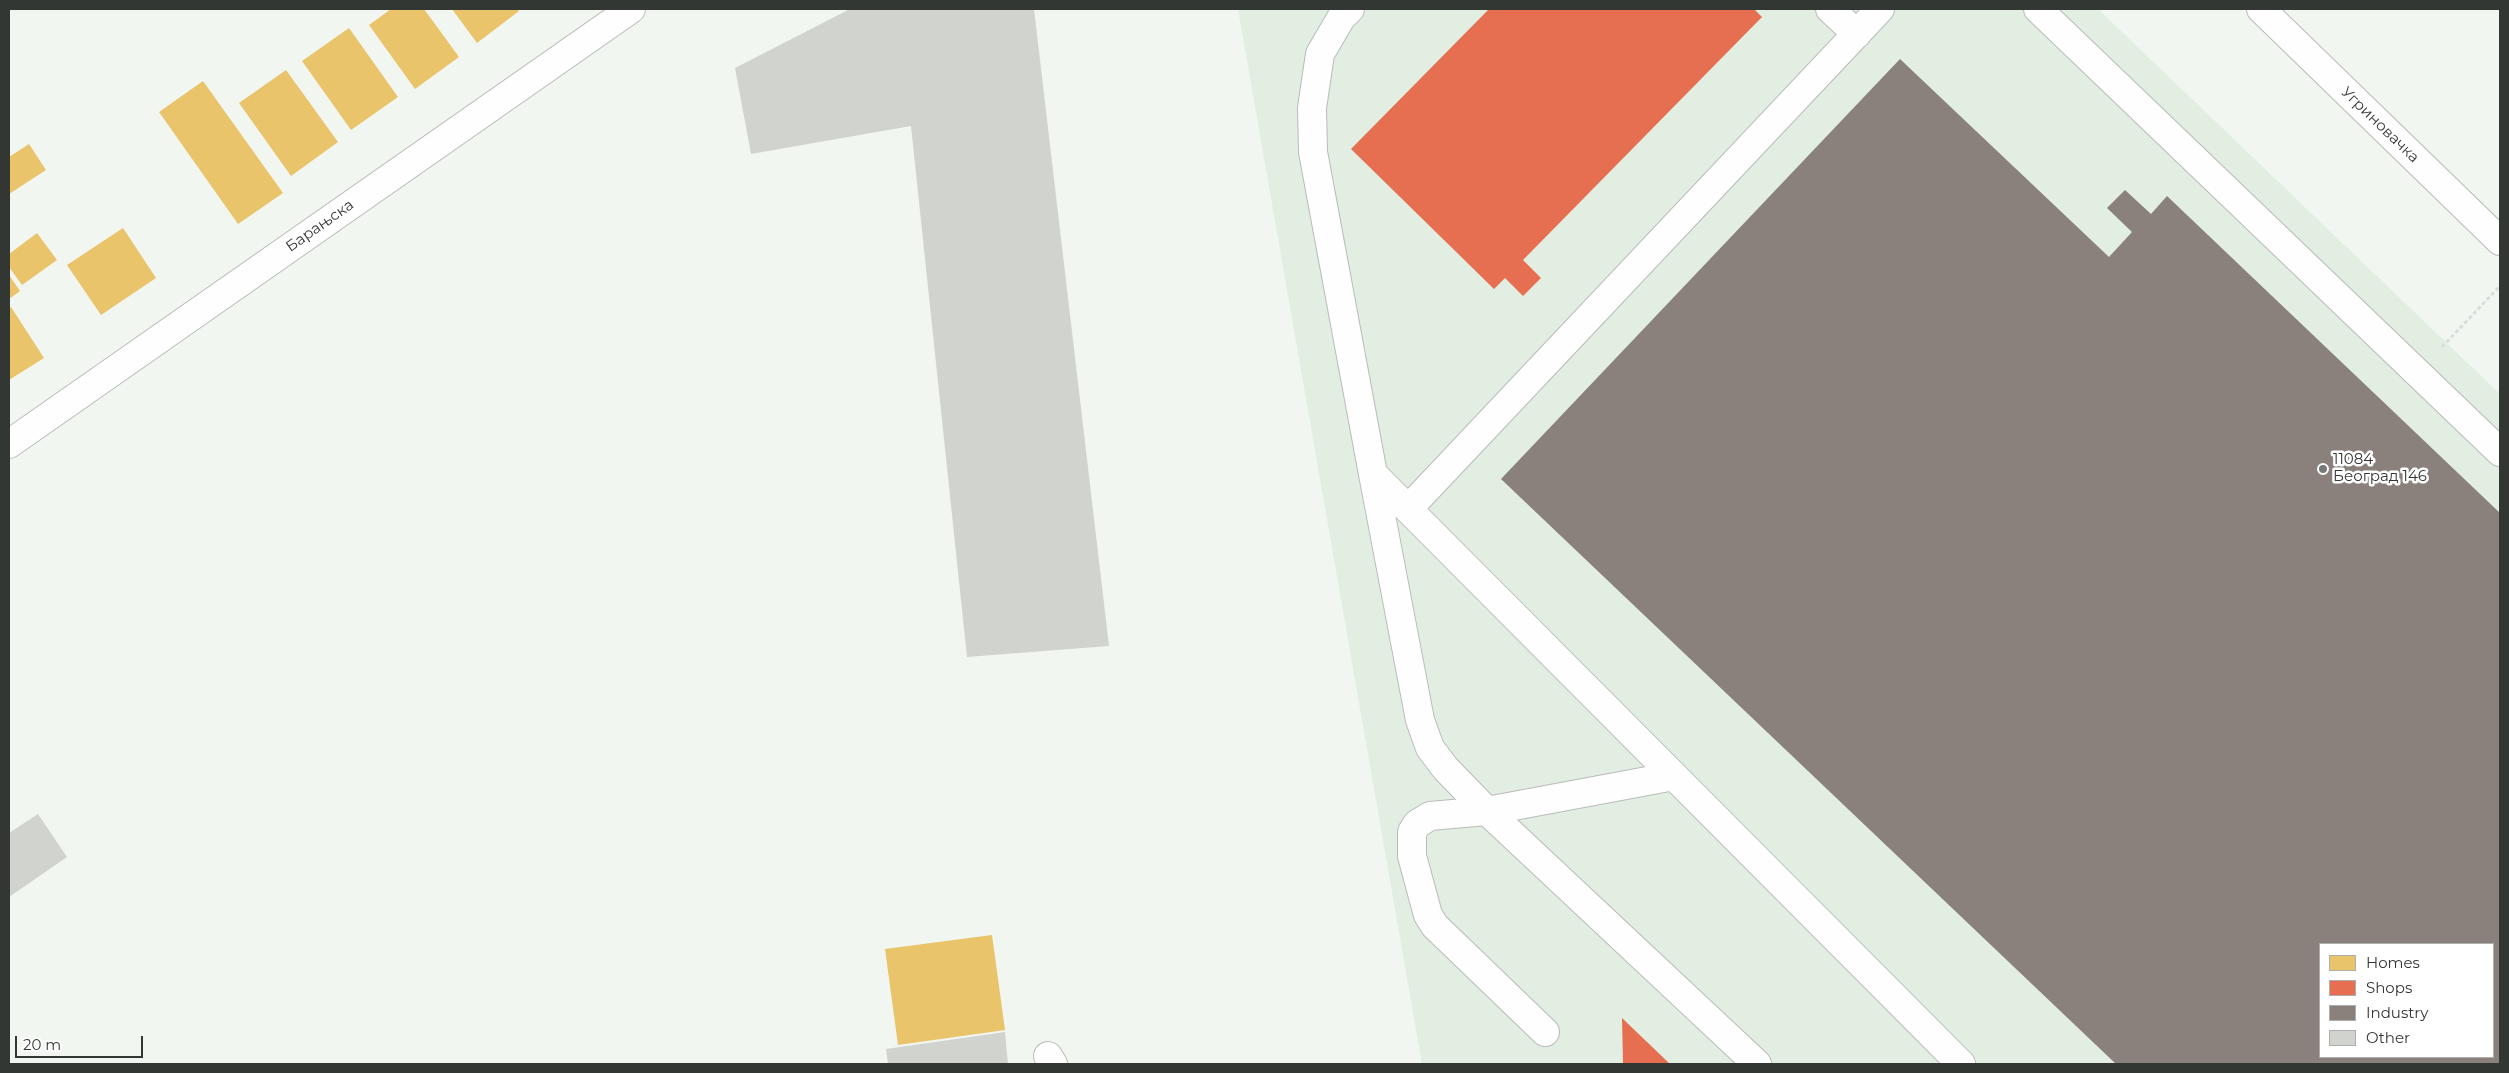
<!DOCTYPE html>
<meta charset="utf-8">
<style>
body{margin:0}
#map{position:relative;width:2509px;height:1073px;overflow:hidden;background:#f1f6f1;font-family:Montserrat,sans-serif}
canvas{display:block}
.frame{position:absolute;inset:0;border:10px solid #333733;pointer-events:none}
.legend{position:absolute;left:2319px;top:943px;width:175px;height:115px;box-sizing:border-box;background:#fff;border:1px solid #adafad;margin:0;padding:6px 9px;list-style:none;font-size:15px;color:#333733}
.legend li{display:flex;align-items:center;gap:10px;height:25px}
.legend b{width:25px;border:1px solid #adafad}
.scale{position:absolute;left:15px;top:1036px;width:128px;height:22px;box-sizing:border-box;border:2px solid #333733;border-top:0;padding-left:6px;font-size:15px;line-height:18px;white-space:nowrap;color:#333733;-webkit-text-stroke:4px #fff;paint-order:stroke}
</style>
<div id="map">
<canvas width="2509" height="1073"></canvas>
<div class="frame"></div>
<ul class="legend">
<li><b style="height:14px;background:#e9c46a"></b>Homes</li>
<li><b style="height:14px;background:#e76f51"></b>Shops</li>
<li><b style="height:14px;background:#8a817c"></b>Industry</li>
<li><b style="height:14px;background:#d1d3cf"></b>Other</li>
</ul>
<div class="scale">20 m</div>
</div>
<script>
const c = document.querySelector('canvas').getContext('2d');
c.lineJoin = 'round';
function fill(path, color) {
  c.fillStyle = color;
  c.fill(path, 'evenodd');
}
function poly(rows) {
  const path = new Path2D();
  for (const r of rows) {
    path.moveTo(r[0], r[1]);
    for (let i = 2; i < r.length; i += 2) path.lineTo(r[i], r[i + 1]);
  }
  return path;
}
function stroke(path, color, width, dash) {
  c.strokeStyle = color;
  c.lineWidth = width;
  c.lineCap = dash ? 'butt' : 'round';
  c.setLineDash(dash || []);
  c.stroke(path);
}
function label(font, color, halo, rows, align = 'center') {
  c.font = font + ' Montserrat,sans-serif';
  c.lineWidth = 5;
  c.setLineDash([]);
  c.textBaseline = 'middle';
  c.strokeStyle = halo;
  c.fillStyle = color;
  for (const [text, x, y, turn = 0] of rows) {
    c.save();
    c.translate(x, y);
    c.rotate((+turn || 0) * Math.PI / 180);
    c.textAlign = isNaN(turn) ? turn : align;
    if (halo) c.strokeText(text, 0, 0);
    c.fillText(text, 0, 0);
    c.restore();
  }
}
fill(poly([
 [1238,9,2098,9,2500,394,2500,1064,1422,1064],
 [2320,944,2493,944,2493,1057,2320,1057]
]), '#e3eee3');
fill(poly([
 [391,9,424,9,459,57,415,89,369,25],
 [452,9,517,9,519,11,477,43],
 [349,28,398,97,351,130,302,61],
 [286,70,338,142,291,176,239,103],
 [203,81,283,193,238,224,159,112],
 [29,144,46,170,9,194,9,157],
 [123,228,156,278,101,315,67,265],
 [37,233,57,260,22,285,9,267,9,254],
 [9,275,20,291,9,299],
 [11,307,44,358,9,380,9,309],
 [992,935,1005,1030,898,1045,885,949]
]), '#e9c46a');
fill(poly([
 [1489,9,1754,9,1762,17,1523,260,1541,278,1523,296,1505,278,1494,289,1351,149],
 [1622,1018,1670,1064,1623,1064]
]), '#e76f51');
fill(poly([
 [1900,59,2109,257,2132,232,2107,208,2125,190,2151,214,2167,196,2500,513,2500,1064,2116,1064,1501,479],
 [2320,944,2493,944,2493,1057,2320,1057]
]), '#8a817c');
fill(poly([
 [850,9,1034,9,1109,646,967,657,911,126,751,154,735,68],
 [38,814,67,857,9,897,9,833],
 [1005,1032,1008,1064,888,1064,886,1049]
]), '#d1d3cf');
const minor = poly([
 [1350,9,1341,18,1320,54,1312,108,1313,152,1373,474,1961,1064],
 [1830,9,1857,34],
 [2038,9,2500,452],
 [9,444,631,9],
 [1373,474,1420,720,1430,748,1446,769,1487,811,1757,1064],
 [1408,509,1880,9],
 [1545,1032,1435,926,1428,915,1412,856,1412,832,1417,824,1430,816,1487,811,1674,776],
 [1048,1056,1053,1064]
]);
const major = poly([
 [2261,9,2500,241]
]);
stroke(minor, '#b8bcb8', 30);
stroke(major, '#b8bcb8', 30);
stroke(poly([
 [2442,347,2500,286]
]), '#dbdcdb', 3, [4, 2.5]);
stroke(minor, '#fdfefd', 28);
stroke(major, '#fdfefd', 28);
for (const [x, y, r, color] of [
 [2323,469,5,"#767a76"]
]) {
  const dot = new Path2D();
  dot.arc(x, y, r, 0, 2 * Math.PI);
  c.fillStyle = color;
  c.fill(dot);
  stroke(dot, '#fff', 2);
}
label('15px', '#333733', '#fff', [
 ["Угриновачка",2380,125,44],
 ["Барањска",320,226,-35]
]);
label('15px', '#333733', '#fff', [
 ["11084",2333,460],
 ["Београд 146",2333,477]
], 'left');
</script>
